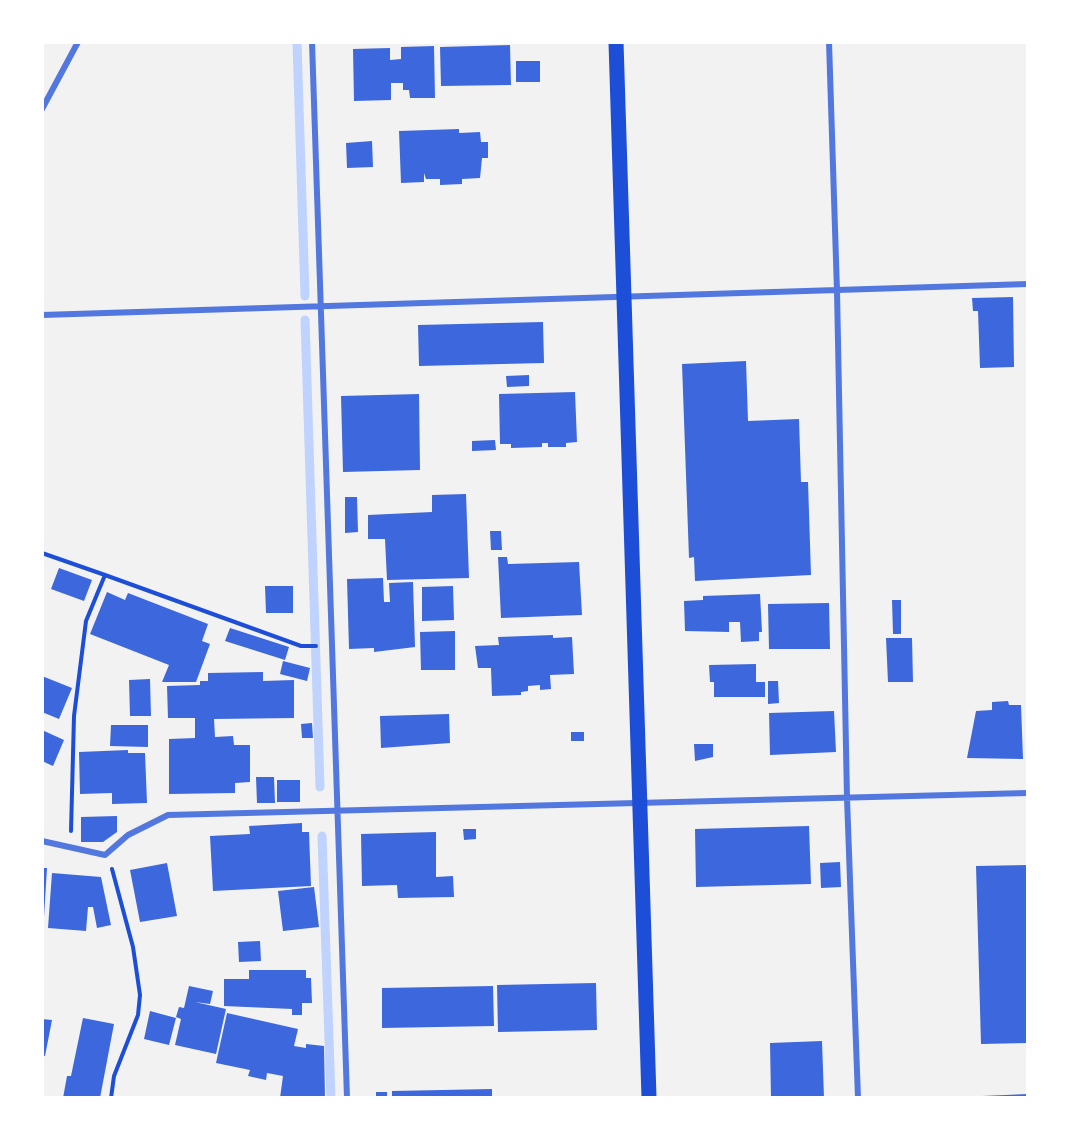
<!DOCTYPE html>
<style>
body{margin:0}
#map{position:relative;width:1070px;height:1140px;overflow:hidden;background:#f2f2f2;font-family:"Varela Round",sans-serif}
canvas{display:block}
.frame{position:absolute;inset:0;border:44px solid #fff;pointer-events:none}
</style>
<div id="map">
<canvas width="1070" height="1140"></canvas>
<div class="frame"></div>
</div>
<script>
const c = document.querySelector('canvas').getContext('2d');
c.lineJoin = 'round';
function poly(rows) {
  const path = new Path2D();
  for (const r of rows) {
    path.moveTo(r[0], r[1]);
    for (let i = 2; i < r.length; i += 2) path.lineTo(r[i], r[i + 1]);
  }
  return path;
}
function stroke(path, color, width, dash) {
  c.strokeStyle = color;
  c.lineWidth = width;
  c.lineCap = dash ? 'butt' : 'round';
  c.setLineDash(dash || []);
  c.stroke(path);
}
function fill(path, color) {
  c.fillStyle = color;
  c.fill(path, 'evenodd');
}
stroke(poly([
 [297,42,305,296],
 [305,320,320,787],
 [322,836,331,1098]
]), '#bfd3fe', 9);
fill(poly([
 [510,45,511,85,441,86,440,47],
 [434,46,435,98,410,98,409,90,403,90,403,83,391,83,391,100,354,101,353,49,390,48,390,60,401,59,401,47],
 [516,61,540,61,540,82,516,82],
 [459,129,459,133,480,132,481,142,488,142,488,158,482,158,480,178,462,179,462,184,440,185,440,179,426,179,424,173,424,182,401,183,399,131],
 [372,141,373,167,347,168,346,143],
 [1013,297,1014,367,980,368,978,311,973,311,972,298],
 [543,322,544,363,419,366,418,325],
 [746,361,748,421,799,419,801,482,808,482,811,575,695,581,694,557,689,558,682,364],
 [529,375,529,386,507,387,506,376],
 [575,392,577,442,566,443,566,447,548,447,548,443,542,443,542,447,511,448,511,444,500,444,499,394],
 [419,394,420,470,343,472,341,396],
 [495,440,496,450,472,451,472,441],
 [466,494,469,578,387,580,385,539,368,539,368,515,432,512,432,495],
 [345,497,357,497,358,532,345,533],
 [490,531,501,531,502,550,491,550],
 [498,557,507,557,508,564,579,562,582,615,501,618],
 [59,568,92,580,84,601,51,589],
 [383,578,384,602,390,602,389,583,413,582,415,647,374,652,374,648,349,649,347,579],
 [265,586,293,586,293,613,266,613],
 [453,586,454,620,422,621,422,587],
 [107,592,125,600,128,593,208,624,202,641,210,644,196,682,162,682,169,665,90,634],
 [760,594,762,632,759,632,759,641,741,642,740,622,729,622,729,632,685,631,684,601,703,600,703,596],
 [892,600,901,600,901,634,893,634],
 [829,603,830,649,769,649,768,604],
 [230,628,289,647,285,660,225,641],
 [455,631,455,670,421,670,420,632],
 [553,635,553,638,572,637,574,674,550,675,551,689,540,690,540,685,528,686,528,691,521,692,521,695,492,696,491,668,478,668,475,646,499,645,498,637],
 [886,638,912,638,913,682,888,682],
 [283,661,310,668,307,681,280,674],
 [756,664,756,682,765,682,765,697,714,697,714,682,710,682,709,665],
 [263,672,263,681,294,680,294,718,214,719,215,737,233,736,234,745,250,745,250,782,235,783,235,793,169,794,169,739,195,738,195,718,168,718,167,686,200,685,200,681,208,681,208,673],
 [42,676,72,688,59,719,42,712],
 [150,679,151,716,130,716,129,680],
 [768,681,778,681,779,703,768,704],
 [1008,701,1009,705,1021,705,1023,759,967,758,976,711,992,710,992,702],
 [834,711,836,752,770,755,769,713],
 [449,714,450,743,381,748,380,716],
 [312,723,313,738,302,738,301,724],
 [111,725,148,725,148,747,110,746],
 [42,730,64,740,53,766,42,761],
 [571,732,584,732,584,741,571,741],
 [694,744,713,744,713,757,695,761],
 [128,750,128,753,145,753,147,803,112,804,112,793,80,794,79,752],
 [256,777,274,777,275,803,257,803],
 [277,780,300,780,300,802,277,802],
 [117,816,117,832,103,842,81,842,81,817],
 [302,823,302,832,309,832,311,886,213,891,210,836,250,834,249,826],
 [809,826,811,884,696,887,695,829],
 [463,829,476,829,476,839,464,840],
 [436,832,436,877,453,876,454,897,398,898,397,885,362,886,361,834],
 [840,862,841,887,821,888,820,863],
 [167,863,177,916,140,922,130,870],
 [1028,865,1028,1043,981,1044,976,866],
 [42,868,47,868,44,917,42,917],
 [52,873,101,877,111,925,97,928,93,907,88,907,86,931,48,928],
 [314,887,319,927,283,931,278,891],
 [260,941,261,961,239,962,238,942],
 [249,970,306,970,306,978,311,978,312,1003,302,1003,302,1015,292,1015,292,1009,224,1006,224,979,249,979],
 [596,983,597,1030,498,1032,497,985],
 [189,986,213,991,210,1004,195,1002,226,1009,216,1054,175,1045,181,1019,176,1017,179,1007,184,1008],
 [493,986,494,1026,382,1028,382,988],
 [150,1011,176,1018,169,1045,144,1039],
 [227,1013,298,1029,294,1046,306,1048,306,1044,324,1046,325,1098,280,1098,283,1076,267,1073,266,1080,248,1076,250,1070,216,1063],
 [83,1018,114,1024,100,1098,63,1098,67,1076,71,1076],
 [42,1019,52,1020,45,1056,42,1055],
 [822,1041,824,1098,771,1098,770,1043],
 [492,1089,492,1098,392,1098,392,1091],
 [376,1092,387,1092,387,1098,376,1098],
 [1028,1094,1028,1098,982,1098,982,1096]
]), '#3d67dc');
stroke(poly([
 [42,553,105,575,86,621,74,716,71,831],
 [105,575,301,646,316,646],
 [111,1098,114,1076,138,1015,140,995,133,947,112,869]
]), '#1d4ed8', 4);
stroke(poly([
 [312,42,347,1098],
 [829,42,837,291,847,798,858,1098],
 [42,109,78,42],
 [42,315,1028,284],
 [42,841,105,855,128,835,168,815,1028,793]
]), '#5277de', 6);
stroke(poly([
 [616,42,649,1098]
]), '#1d4ed8', 15);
</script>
